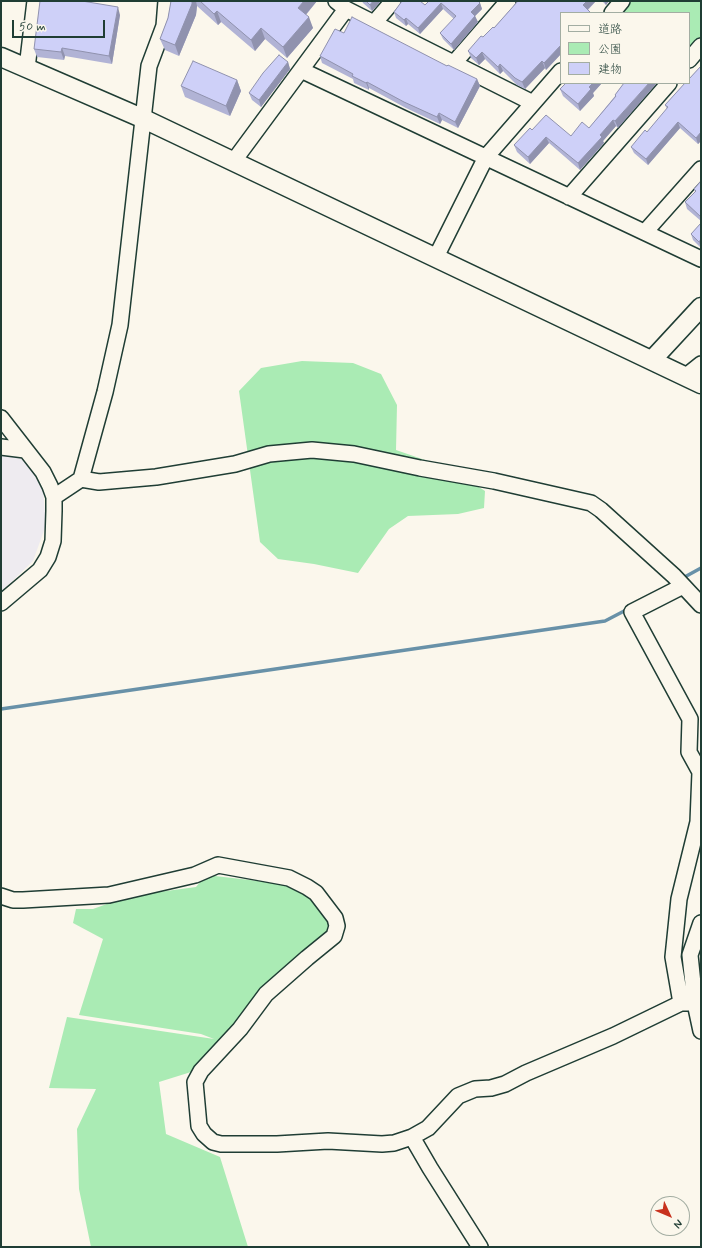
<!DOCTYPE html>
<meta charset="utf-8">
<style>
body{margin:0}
#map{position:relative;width:702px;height:1248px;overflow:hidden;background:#fbf7ec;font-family:Mynerve,"Klee One",sans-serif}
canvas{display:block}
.frame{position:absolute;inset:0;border:2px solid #1f3d34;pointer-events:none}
.legend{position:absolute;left:560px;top:12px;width:130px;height:72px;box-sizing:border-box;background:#fbf7ec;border:1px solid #a3ada2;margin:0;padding:5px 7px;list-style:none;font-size:12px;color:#1f3d34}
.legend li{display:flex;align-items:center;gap:8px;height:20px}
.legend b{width:20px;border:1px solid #a3ada2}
.north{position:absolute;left:650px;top:1196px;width:40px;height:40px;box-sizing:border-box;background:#fbf7ec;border:1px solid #a3ada2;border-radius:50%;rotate:134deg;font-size:11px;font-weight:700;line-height:16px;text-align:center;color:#1f3d34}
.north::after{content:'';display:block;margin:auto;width:14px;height:18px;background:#c8321e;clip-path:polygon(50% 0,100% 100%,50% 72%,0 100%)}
.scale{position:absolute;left:12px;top:20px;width:93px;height:18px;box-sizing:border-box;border:2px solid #1f3d34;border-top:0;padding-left:5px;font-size:12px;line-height:14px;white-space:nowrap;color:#1f3d34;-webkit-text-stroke:3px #fbf7ec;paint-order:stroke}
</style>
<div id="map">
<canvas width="702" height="1248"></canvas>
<div class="frame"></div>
<ul class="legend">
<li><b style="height:5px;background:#fbf7ec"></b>道路</li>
<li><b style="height:11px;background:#aaebb4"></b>公園</li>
<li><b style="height:11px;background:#ced0f8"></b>建物</li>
</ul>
<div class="north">N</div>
<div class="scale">50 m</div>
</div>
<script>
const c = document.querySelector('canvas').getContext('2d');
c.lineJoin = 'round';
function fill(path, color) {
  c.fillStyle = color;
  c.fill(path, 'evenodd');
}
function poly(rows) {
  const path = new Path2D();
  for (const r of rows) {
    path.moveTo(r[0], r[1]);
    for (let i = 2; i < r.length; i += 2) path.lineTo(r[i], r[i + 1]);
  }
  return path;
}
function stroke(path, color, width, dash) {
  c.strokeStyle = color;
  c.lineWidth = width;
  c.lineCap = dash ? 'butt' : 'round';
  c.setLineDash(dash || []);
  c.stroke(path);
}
fill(poly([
 [1,452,20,454,43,489,46,525,33,561,1,592]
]), '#eeebf0');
fill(poly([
 [628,1,701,1,701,37,689,51,689,13,617,13],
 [302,361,353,363,381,374,397,405,396,450,451,469,485,491,484,508,458,514,408,516,389,529,358,573,314,564,278,559,260,542,239,391,261,368],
 [206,875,250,880,293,886,316,900,329,921,327,931,315,944,222,1041,219,1040,191,1072,159,1082,166,1134,220,1157,248,1247,91,1247,79,1189,77,1129,96,1089,49,1088,67,1017,214,1039,201,1034,79,1015,103,939,73,923,76,909,93,909,129,896,196,887]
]), '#aaebb4');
stroke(poly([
 [681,579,701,568],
 [1,709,605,621,628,609]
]), '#6891a8', 3.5);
const minor = poly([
 [336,1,346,9,533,103],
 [612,13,622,1],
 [374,23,393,1],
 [689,60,701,46],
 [454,63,508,1],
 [27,68,35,1],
 [301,70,701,259],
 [233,162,346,9],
 [569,197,669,83],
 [645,232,701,169],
 [436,257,486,157,561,71],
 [686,376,701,364],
 [1,418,43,472,50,486,54,497,54,511,53,541,48,557,40,570,1,603],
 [1,447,25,450],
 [81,479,99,482,156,477,235,464,269,454,312,450,354,454,420,468,494,481,591,503,601,510,674,576,701,605],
 [54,497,81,479,105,392,120,325,149,66,164,26,166,1],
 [1,896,13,900,23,900,109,895,195,875,218,865,289,878,307,887,316,893,335,918,337,926,334,936,307,958,266,994,240,1029,201,1071,195,1082,199,1126,204,1134,213,1142,221,1144,277,1144,328,1141,382,1144,394,1143,412,1137,428,1128,458,1096,475,1089,491,1088,505,1084,526,1073,613,1036,681,1003,695,1003],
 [701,923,690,955,695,1003,701,1031],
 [681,1003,673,957,679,899,698,822,700,772,689,752,690,719,632,612,683,586],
 [412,1137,430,1168,480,1247]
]);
const tertiary = poly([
 [1,57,144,119,701,384],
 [652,360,701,307]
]);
stroke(minor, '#1f3d34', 18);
stroke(tertiary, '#1f3d34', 21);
stroke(minor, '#fbf7ec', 15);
stroke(tertiary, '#fbf7ec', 18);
fill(poly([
 [171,1,317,1,306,15,313,28,287,58,265,39,255,51,221,22,218,25,197,6,196,15,179,56,165,50,160,39,168,18],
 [362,1,381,1,372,11,363,3],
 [518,1,596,1,588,10,561,13,561,54,546,70,545,68,525,89,517,85,503,71,500,74,485,59,479,65,471,58,468,51,494,28],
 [602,1,609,1,606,5],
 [428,3,480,3,482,9,475,16,478,22,454,50,443,39,440,33,454,19,443,9,420,34,408,24,406,26,396,18,394,12,425,5],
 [120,15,112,64,65,56,64,60,37,57,34,49],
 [344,33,447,66,477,79,480,86,458,128,442,120,440,124,406,108,369,88,369,90,354,83,353,79,322,63,320,56],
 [288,62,290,69,261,107,252,100,249,93],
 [701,66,701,141,698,144,680,128,648,165,634,153,631,147,647,132,667,109,665,105],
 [237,80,241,91,230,116,185,97,181,86],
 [566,83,602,83,593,93,594,96,580,111,563,96,560,89],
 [624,83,618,128,616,126,603,141,604,143,580,170,549,143,530,164,517,152,514,145,532,130,571,136,589,128,615,96,615,95],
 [701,181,701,221,687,209,685,202,695,192,694,189],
 [701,223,701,248,693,240,691,234]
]), '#b1b3d5');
fill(poly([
 [192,1,196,1,197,6,196,15,179,56,175,45],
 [304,1,317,1,302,19,298,8],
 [373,1,381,1,372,11,370,5],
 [587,1,596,1,585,12,583,5],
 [604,1,609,1,606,5],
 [441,3,443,9,420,34,418,28],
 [480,3,482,9,475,16,478,22,454,50,451,44,471,12],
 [118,7,120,15,112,64,109,56],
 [217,11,221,22,218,25,214,14],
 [309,17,313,28,287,58,283,47],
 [406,18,408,24,406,26,404,20],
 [261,28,265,39,255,51,251,40],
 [561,45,561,54,546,70,544,63],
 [62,48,65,56,64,60,61,52],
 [482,52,485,59,479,65,476,58],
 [542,61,545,68,525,89,522,82],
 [288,62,290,69,261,107,259,100],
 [500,64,503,71,500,74,498,67],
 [477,79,480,86,458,128,455,122],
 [237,80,241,91,230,116,226,106],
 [367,82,369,88,369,90,366,83],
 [593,83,602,83,593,93,594,96,580,111,578,104,589,87],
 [649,83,657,83,618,128,615,121],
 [439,113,442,120,440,124,437,117],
 [613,120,616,126,603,141,604,143,580,170,578,163,600,135],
 [678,122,680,128,648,165,646,159],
 [701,132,701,141,698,144,696,138],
 [546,137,549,143,530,164,528,157],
 [701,239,701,248,699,242]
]), '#9092ae');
const building = poly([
 [40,1,82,1,118,7,109,56,62,48,61,52,34,49,40,1],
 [171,1,192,1,192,4,175,45,160,39,168,18,171,1],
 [200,1,304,1,298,8,309,17,283,47,261,28,251,40,217,11,214,14,200,1],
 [366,1,373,1,370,5,366,1],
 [402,1,420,1,425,5,429,1,478,1,480,3,471,12,475,16,451,44,440,33,456,16,441,3,418,28,406,18,404,20,394,12,402,1],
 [518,1,587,1,583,5,591,13,561,13,561,45,544,63,542,61,522,82,515,78,500,64,498,67,482,52,476,58,468,51,481,36,483,37,493,27,494,28,518,1],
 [352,17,447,66,448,65,477,79,455,122,439,113,437,117,404,102,367,82,366,83,352,76,353,74,320,56,335,29,344,33,352,17],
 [279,55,288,62,259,100,249,93,263,73,279,55],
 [193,61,237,80,226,106,181,86,193,61],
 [701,66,701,132,696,138,678,122,646,159,631,147,645,130,647,132,668,107,665,105,685,83,689,83,689,79,701,66],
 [566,83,593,83,589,87,591,89,578,104,560,89,566,83],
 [624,83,649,83,615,121,613,120,600,135,602,137,578,163,546,137,528,157,514,145,530,128,532,130,546,115,571,136,582,122,589,128,616,96,615,95,624,83],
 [701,181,701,217,685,202,696,191,694,189,701,181],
 [701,223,701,239,699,242,691,234,701,223]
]);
fill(building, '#ced0f8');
stroke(building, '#9092ae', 1);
</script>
